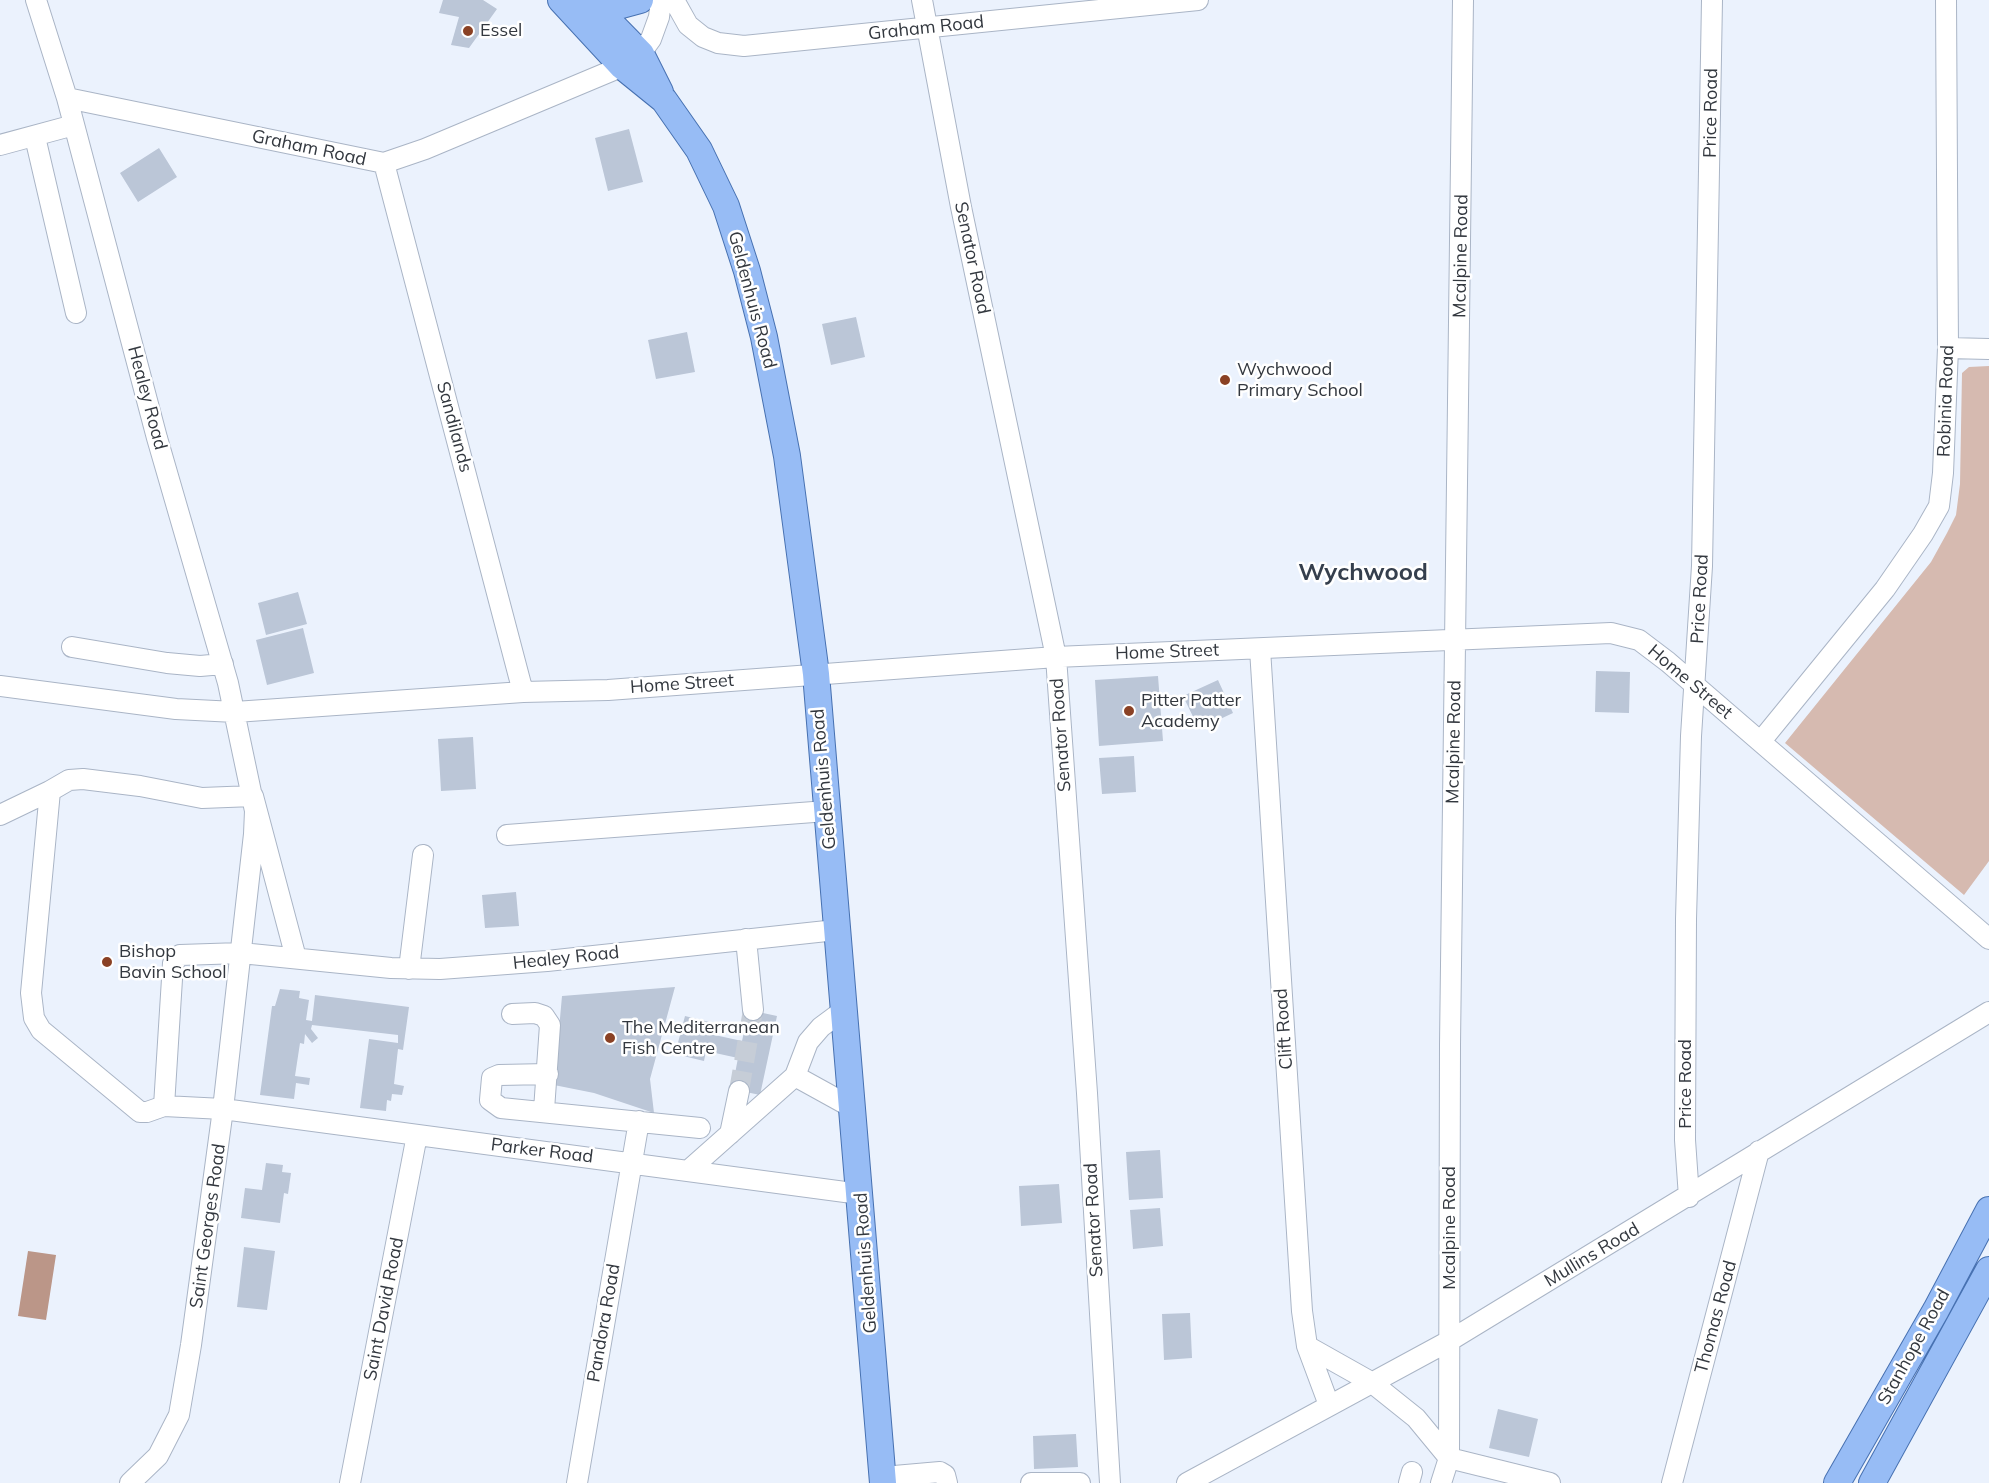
<!DOCTYPE html>
<style>
body{margin:0}
canvas{display:block;background:#ebf2fd}
</style>
<canvas width="1989" height="1483"></canvas>
<script>
const c = document.querySelector('canvas').getContext('2d');
c.lineJoin = 'round';
function fill(path, color) {
  c.fillStyle = color;
  c.fill(path, 'evenodd');
}
function poly(rows) {
  const path = new Path2D();
  for (const r of rows) {
    path.moveTo(r[0], r[1]);
    for (let i = 2; i < r.length; i += 2) path.lineTo(r[i], r[i + 1]);
  }
  return path;
}
function stroke(path, color, width, dash) {
  c.strokeStyle = color;
  c.lineWidth = width;
  c.lineCap = dash ? 'butt' : 'round';
  c.setLineDash(dash || []);
  c.stroke(path);
}
function label(font, color, halo, rows, align = 'center') {
  c.font = font + ' Mulish,sans-serif';
  c.lineWidth = 5;
  c.setLineDash([]);
  c.textBaseline = 'middle';
  c.strokeStyle = halo;
  c.fillStyle = color;
  for (const [text, x, y, turn = 0] of rows) {
    c.save();
    c.translate(x, y);
    c.rotate((+turn || 0) * Math.PI / 180);
    c.textAlign = isNaN(turn) ? turn : align;
    if (halo) c.strokeText(text, 0, 0);
    c.fillText(text, 0, 0);
    c.restore();
  }
}
fill(poly([
 [1989,366,1989,861,1964,895,1785,743,1931,562,1947,533,1956,515,1960,484,1962,373,1969,367]
]), '#d6bab0');
fill(poly([
 [28,1251,56,1255,46,1320,18,1316]
]), '#bb9688');
fill(poly([
 [443,0,483,0,497,9,469,48,451,45,459,17,439,13],
 [629,129,643,182,608,191,595,138],
 [159,148,177,177,138,202,120,173],
 [856,317,865,357,831,365,822,324],
 [687,332,695,372,656,379,648,340],
 [298,592,307,624,266,635,258,603],
 [303,628,314,673,267,685,256,640],
 [1596,671,1630,672,1629,713,1595,712],
 [1158,676,1163,741,1099,746,1095,680],
 [1218,680,1233,713,1199,729,1183,696],
 [473,737,476,789,441,791,438,739],
 [1134,756,1136,792,1102,794,1099,758],
 [516,892,519,926,485,928,482,895],
 [675,987,650,1079,654,1113,594,1093,554,1085,562,996],
 [280,989,300,991,299,998,309,1000,306,1020,312,1021,315,995,409,1007,403,1050,398,1049,394,1084,404,1086,402,1095,392,1094,391,1101,387,1100,386,1111,360,1108,369,1039,398,1043,398,1035,312,1025,311,1029,318,1038,312,1043,305,1034,304,1044,300,1043,295,1076,310,1078,309,1085,296,1083,294,1099,260,1095,272,1006,275,1006],
 [749,1010,777,1016,760,1095,732,1089,738,1058,706,1051,704,1061,675,1054,685,1016,713,1023,710,1034,742,1041],
 [1160,1150,1163,1198,1129,1200,1126,1152],
 [266,1163,283,1165,282,1172,291,1173,288,1194,284,1193,280,1223,241,1218,245,1188,262,1190],
 [1059,1184,1062,1223,1021,1226,1019,1186],
 [1160,1208,1163,1246,1133,1249,1130,1210],
 [244,1247,275,1251,267,1310,237,1307],
 [1190,1313,1192,1358,1164,1360,1162,1314],
 [1498,1409,1538,1419,1529,1457,1489,1448],
 [1076,1434,1078,1467,1034,1469,1033,1436]
]), '#bbc6d7');
stroke(poly([
 [739,1091,753,1010]
]), '#c6cdd7', 20, [20, 10]);
const minor = poly([
 [36,0,67,98,157,438,228,683,255,811,254,834,223,1109,191,1345,179,1415,158,1456,130,1483],
 [674,0,688,25,703,37,718,43,744,46,1198,0],
 [922,0,961,207,1056,657,1087,1093,1110,1483],
 [67,98,384,163,425,149,635,61,651,39,659,17,661,0],
 [35,137,76,313],
 [0,145,74,125],
 [384,163,523,692],
 [1948,348,1989,349],
 [72,647,167,663,200,666,223,664],
 [1260,649,1302,1311,1307,1346,1329,1405],
 [0,686,176,709,235,712,523,692,608,690,1056,657,1611,633,1639,640,1668,662,1989,939],
 [1761,741,1885,589,1923,534,1939,506,1943,473,1948,348,1946,0],
 [50,791,69,780,83,779,140,786,202,798,253,796,296,958],
 [0,815,50,791,31,993,34,1018,41,1030,140,1112,147,1112,164,1106,223,1109,860,1194],
 [507,835,827,811],
 [746,939,753,1010],
 [409,969,423,855],
 [512,1014,535,1013,544,1016,550,1025,544,1110],
 [548,1074,499,1075,492,1078,490,1100,501,1108,700,1128],
 [795,1076,853,1108],
 [164,1106,173,963,180,955,241,953,391,968,440,969,547,961,836,930],
 [730,1134,739,1091],
 [689,1170,795,1076,808,1042,821,1027,844,1010],
 [1689,1197,1685,1140,1686,919,1691,736,1702,566,1712,0],
 [1307,1346,1371,1382,1416,1418,1449,1458,1550,1483],
 [883,1477,940,1472,945,1475,947,1483],
 [350,1483,417,1135],
 [577,1483,639,1121],
 [1031,1483,1080,1483],
 [1187,1483,1449,1341,1989,1012],
 [1409,1483,1412,1472],
 [1441,1483,1449,1458,1450,1045,1463,0],
 [1672,1483,1759,1151]
]);
const major = poly([
 [561,0,622,66,664,100,699,150,726,206,747,271,764,337,787,456,816,674,883,1483],
 [588,0,641,54,660,92],
 [592,5,618,6,640,0],
 [1837,1483,1936,1310,1989,1210],
 [1872,1483,1989,1270]
]);
stroke(minor, '#aab5c6', 22);
stroke(major, '#4771b1', 28);
stroke(minor, '#fff', 20);
stroke(major, '#97bcf5', 26);
for (const [x, y, r, color] of [
 [468,31,6,"#8a4124"],
 [1225,380,6,"#8a4124"],
 [1129,711,6,"#8a4124"],
 [107,962,6,"#8a4124"],
 [610,1038,6,"#8a4124"]
]) {
  const dot = new Path2D();
  dot.arc(x, y, r, 0, 2 * Math.PI);
  c.fillStyle = color;
  c.fill(dot);
  stroke(dot, '#fff', 2);
}
label('18px', '#33383f', '#fff', [
 ["Graham Road",926,28,-6],
 ["Price Road",1711,113,-89],
 ["Graham Road",309,148,12],
 ["Mcalpine Road",1461,256,-89],
 ["Senator Road",972,258,78],
 ["Geldenhuis Road",752,300,75],
 ["Healey Road",147,398,75],
 ["Robinia Road",1946,401,-88],
 ["Sandilands",454,427,75],
 ["Price Road",1700,599,-87],
 ["Home Street",1167,652,-2],
 ["Home Street",1690,682,40],
 ["Home Street",682,684,-4],
 ["Senator Road",1061,735,-94],
 ["Mcalpine Road",1454,742,-89],
 ["Geldenhuis Road",824,779,-95],
 ["Healey Road",566,958,-6],
 ["Clift Road",1284,1029,-94],
 ["Price Road",1686,1084,-90],
 ["Parker Road",542,1151,7],
 ["Senator Road",1094,1220,-93],
 ["Saint Georges Road",208,1226,-82],
 ["Mcalpine Road",1450,1228,-90],
 ["Mullins Road",1592,1255,-31],
 ["Geldenhuis Road",866,1263,-94],
 ["Saint David Road",384,1309,-79],
 ["Thomas Road",1716,1317,-75],
 ["Pandora Road",604,1323,-80],
 ["Stanhope Road",1914,1347,-61]
]);
label('18px', '#33383f', '#fff', [
 ["Essel",480,31],
 ["Wychwood",1237,370],
 ["Primary School",1237,391],
 ["Pitter Patter",1141,701],
 ["Academy",1141,722],
 ["Bishop",119,952],
 ["Bavin School",119,973],
 ["The Mediterranean",622,1028],
 ["Fish Centre",622,1049]
], 'left');
label('bold 24px', '#353f4d', '#fff', [
 ["Wychwood",1363,573]
]);
</script>
